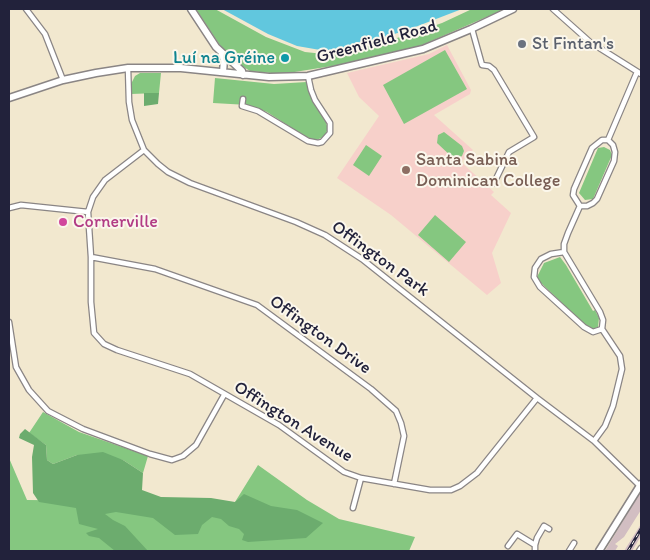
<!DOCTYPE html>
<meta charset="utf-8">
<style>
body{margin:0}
#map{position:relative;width:650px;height:560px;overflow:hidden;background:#f2e8cf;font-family:Itim,sans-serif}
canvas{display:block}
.frame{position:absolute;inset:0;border:10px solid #22223b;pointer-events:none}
</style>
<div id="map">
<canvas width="650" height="560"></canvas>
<div class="frame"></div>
</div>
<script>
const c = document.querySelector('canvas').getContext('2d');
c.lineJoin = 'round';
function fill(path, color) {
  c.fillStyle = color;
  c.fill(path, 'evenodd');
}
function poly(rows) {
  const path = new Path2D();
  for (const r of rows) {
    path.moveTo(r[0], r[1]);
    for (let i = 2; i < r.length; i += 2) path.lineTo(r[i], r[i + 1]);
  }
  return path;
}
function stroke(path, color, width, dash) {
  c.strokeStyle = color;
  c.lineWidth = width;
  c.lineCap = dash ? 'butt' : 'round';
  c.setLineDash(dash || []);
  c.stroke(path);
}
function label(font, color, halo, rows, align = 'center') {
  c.font = font + ' Itim,sans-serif';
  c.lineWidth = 4;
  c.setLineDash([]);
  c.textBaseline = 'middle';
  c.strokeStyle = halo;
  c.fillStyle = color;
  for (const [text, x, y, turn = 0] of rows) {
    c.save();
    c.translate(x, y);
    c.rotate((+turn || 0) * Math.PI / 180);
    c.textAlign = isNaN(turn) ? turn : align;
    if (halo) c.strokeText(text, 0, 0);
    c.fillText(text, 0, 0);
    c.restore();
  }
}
fill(poly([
 [447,45,471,90,470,94,434,115,473,150,461,162,494,192,491,195,511,213,492,253,501,283,487,295,391,215,337,178,379,116,359,97,347,73,429,54]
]), '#f7d0ca');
fill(poly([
 [641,491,641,510,624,537,615,544,618,546,615,551,605,551],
 [641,524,641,536,632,551,624,551]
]), '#d2bec2');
fill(poly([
 [196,9,215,9,266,37,305,52,324,54,346,52,404,36,442,23,472,9,505,9,415,48,351,63,282,74,250,71,239,64,225,53],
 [445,50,467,89,404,124,383,85],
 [140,73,161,73,159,93,131,94,131,84,135,76],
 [215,78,274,84,307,82,312,98,325,119,328,129,324,137,316,140,306,137,267,112,248,105,213,103],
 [444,132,462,146,464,151,462,156,457,159,453,158,437,143,438,135],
 [366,145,382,156,369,176,353,165],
 [604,147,610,150,612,155,593,199,585,200,579,193,598,148],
 [435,215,466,242,449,262,418,235],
 [560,257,566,265,593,311,595,310,599,318,598,327,593,329,589,329,540,282,537,277,544,263],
 [43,412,79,432,148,456,143,473,123,460,77,455,53,464,47,460,46,445,29,433],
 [9,458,27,500,235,502,258,465,307,500,339,519,415,537,409,551,9,551]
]), '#85c780');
fill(poly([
 [144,93,159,93,158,104,144,106],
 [25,429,46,445,47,460,53,464,77,455,103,452,123,460,143,473,142,490,161,497,211,498,235,502,244,494,271,506,297,510,323,523,306,538,248,542,242,540,244,534,239,529,229,526,221,519,212,517,202,525,198,534,175,535,153,518,116,512,105,514,113,520,125,526,148,551,115,551,99,538,89,536,86,533,98,529,79,524,76,508,39,502,33,493,32,457,34,445,19,438,20,434]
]), '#6cac6e');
fill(poly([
 [222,9,462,9,410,29,360,45,326,51,297,46,268,34]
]), '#61c7de');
const street = poly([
 [26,9,45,34,63,80],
 [553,9,590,42,641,74],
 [472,29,482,65,489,66,494,70,534,137,509,152,494,183],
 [128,68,129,102,132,120,144,150,158,164,168,172,190,183,296,222,325,235,362,259,537,398,594,441,640,486],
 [243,99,242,106,258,111,308,141,318,143,322,142,330,133,330,123,315,100,311,90,308,76],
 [144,150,105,180,93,197,88,212,91,257,91,302,94,333,104,344,117,350,190,374,279,425,344,472,361,478,430,490,451,490,460,486,477,473,537,398],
 [580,206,568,233,564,244,564,252,600,312,603,320,602,329,620,356,622,369,613,406,605,426,594,441],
 [580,206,587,206,593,203,597,199,614,161,615,152,613,145,608,140,637,72],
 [580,206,573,195,574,189,592,148,602,140,608,140],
 [9,208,21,205,88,212],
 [564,252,551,254,541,259,535,268,534,277,540,287,584,327,593,332,602,329],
 [91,257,155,269,257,305,371,389,396,411,401,423,404,436,394,484],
 [9,322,16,367,29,390,48,411,83,429,150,454,172,460,183,456,196,445,224,395],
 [353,508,361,478],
 [535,545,537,538,544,526,549,529],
 [508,546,517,534,535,545,535,551],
 [569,551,574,543],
 [639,551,641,548]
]);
const secondary = poly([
 [191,9,216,47,242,71,243,75],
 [222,55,224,60,223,72],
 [9,98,63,80,96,73,128,68,181,68,269,77,308,76,423,49,471,29,513,9],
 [599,551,641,484]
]);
stroke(street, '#8a8585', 7);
stroke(secondary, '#8a8585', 9);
stroke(street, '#fff', 4.5);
stroke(secondary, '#fff', 6);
const rail = poly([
 [628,551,641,529]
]);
stroke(rail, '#22223b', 3);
stroke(rail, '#fbf7ec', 1, [4]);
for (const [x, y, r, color] of [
 [522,44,5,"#6b7280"],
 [285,58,5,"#0f9aa8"],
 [406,170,5,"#8d6e63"],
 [63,222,5,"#d1479c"]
]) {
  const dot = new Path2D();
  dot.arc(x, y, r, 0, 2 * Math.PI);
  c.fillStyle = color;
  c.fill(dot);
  stroke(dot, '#fbf7ec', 2);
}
label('18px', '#22223b', '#fbf7ec', [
 ["Greenfield Road",377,42,-15],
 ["Offington Park",380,259,36],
 ["Offington Drive",320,335,36],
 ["Offington Avenue",293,422,32]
]);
label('18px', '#5b616d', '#fbf7ec', [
 ["St Fintan's",532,44]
], 'left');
label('18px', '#0d838f', '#fbf7ec', [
 ["Luí na Gréine",275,58]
], 'right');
label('18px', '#785e54', '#fbf7ec', [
 ["Santa Sabina",416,160],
 ["Dominican College",416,181]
], 'left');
label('18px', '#b23c85', '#fbf7ec', [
 ["Cornerville",73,222]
], 'left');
</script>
